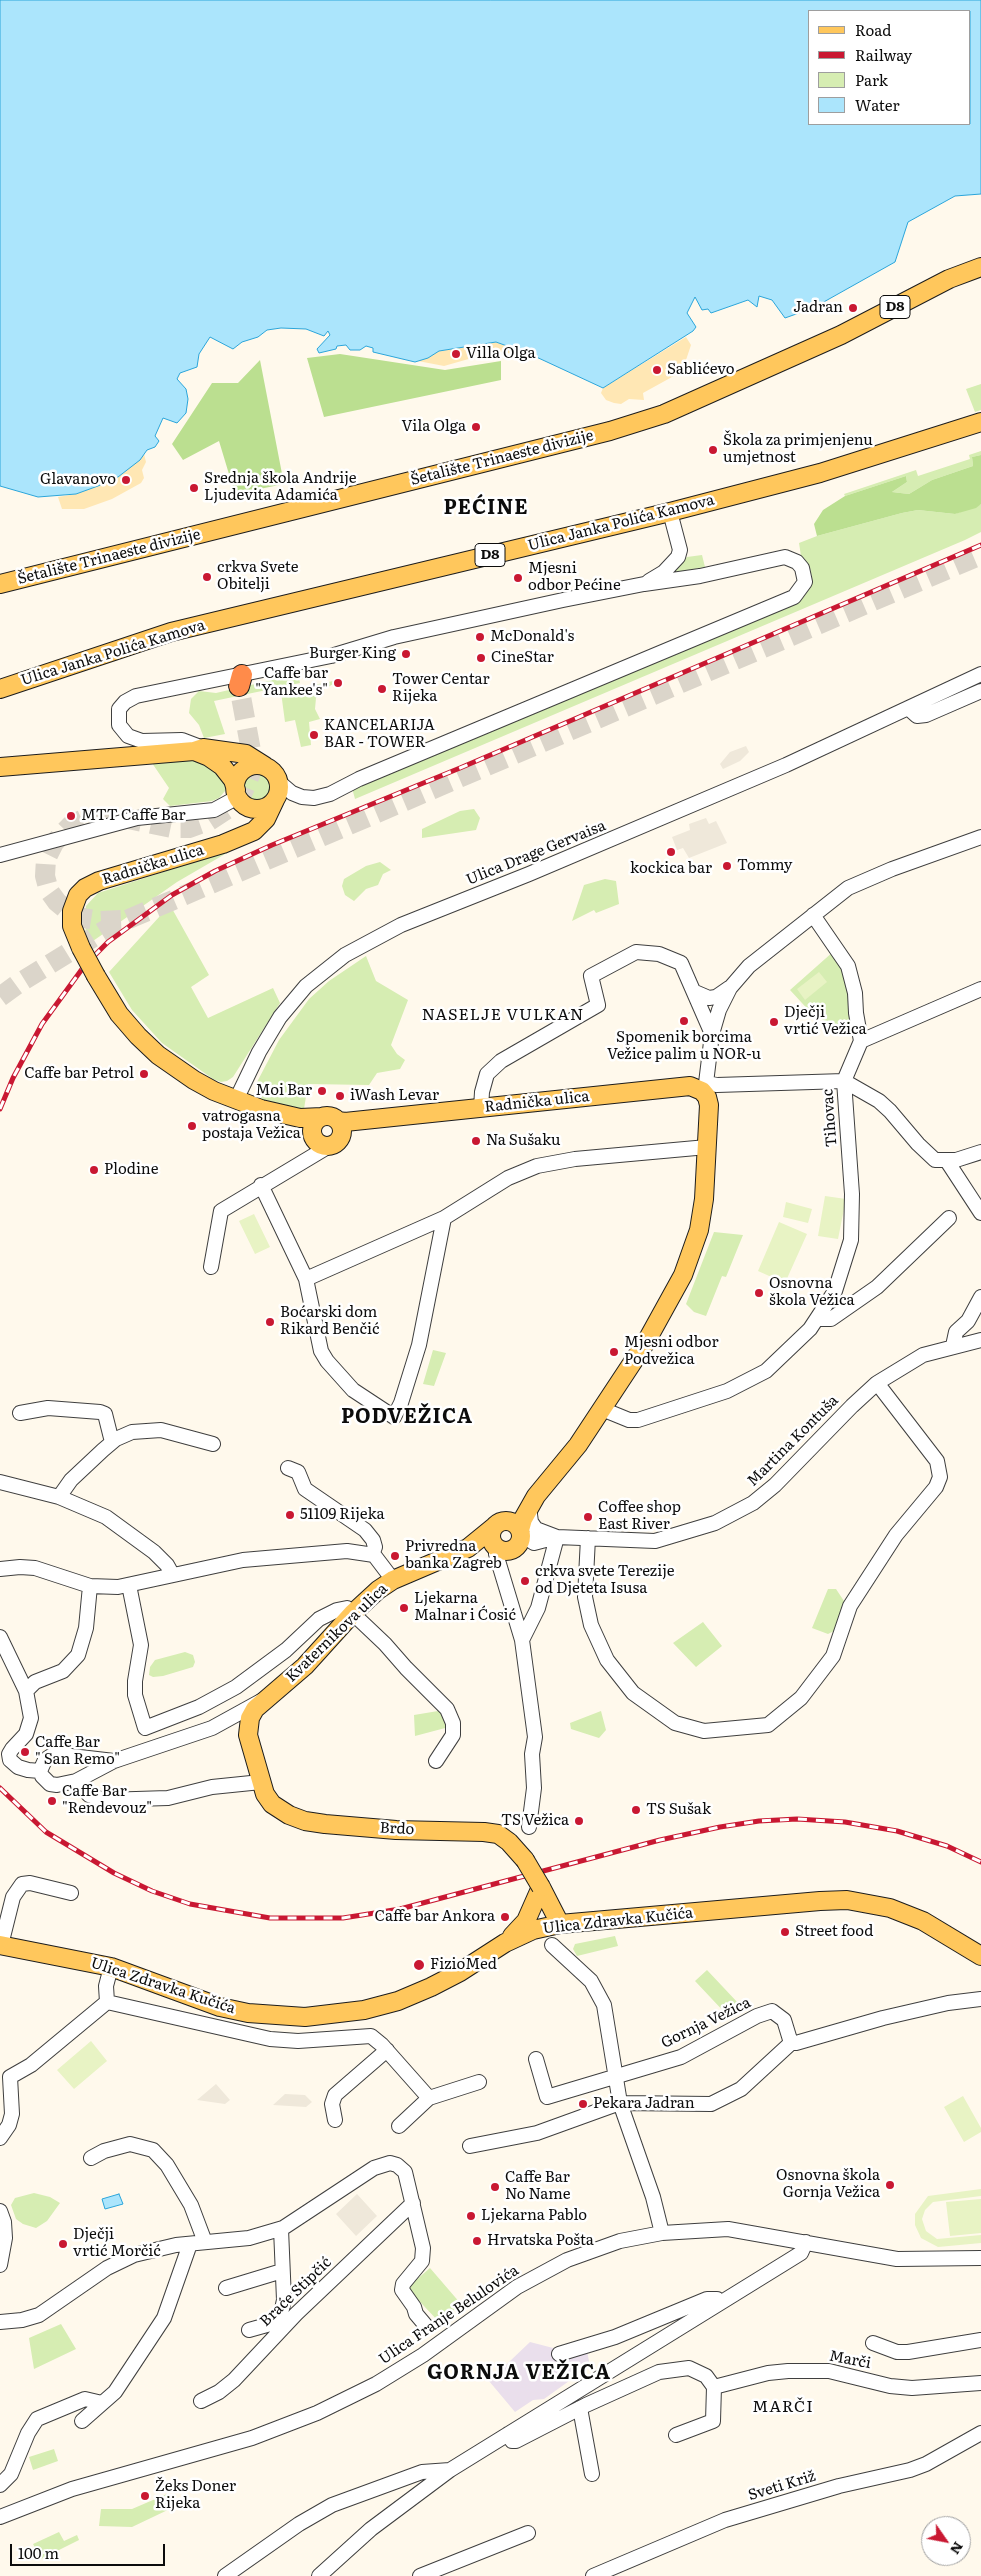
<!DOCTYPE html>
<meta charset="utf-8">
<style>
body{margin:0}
#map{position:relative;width:981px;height:2576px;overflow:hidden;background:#fff9ec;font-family:Literata,serif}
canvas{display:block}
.legend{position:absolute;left:808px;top:10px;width:162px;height:115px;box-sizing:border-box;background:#fff;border:1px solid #9e9e9e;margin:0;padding:6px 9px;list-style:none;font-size:15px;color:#0c0c0c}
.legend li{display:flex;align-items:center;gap:10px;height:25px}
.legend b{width:25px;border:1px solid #9e9e9e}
.north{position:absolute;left:921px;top:2516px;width:50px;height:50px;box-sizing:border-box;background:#fff;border:1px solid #9e9e9e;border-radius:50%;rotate:123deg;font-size:14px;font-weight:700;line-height:20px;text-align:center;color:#0c0c0c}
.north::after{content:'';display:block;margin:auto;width:18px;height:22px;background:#c91832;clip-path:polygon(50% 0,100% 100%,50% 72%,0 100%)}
.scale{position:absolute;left:10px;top:2544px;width:155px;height:22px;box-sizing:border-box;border:2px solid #0c0c0c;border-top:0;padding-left:6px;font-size:15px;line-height:18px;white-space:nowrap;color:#0c0c0c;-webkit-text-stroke:4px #fff;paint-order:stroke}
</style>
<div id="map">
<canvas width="981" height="2576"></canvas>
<ul class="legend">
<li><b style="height:6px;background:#ffc75c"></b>Road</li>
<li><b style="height:6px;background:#c91832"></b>Railway</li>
<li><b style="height:14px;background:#d6edb2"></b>Park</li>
<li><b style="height:14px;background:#abe5fc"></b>Water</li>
</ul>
<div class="north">N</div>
<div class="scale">100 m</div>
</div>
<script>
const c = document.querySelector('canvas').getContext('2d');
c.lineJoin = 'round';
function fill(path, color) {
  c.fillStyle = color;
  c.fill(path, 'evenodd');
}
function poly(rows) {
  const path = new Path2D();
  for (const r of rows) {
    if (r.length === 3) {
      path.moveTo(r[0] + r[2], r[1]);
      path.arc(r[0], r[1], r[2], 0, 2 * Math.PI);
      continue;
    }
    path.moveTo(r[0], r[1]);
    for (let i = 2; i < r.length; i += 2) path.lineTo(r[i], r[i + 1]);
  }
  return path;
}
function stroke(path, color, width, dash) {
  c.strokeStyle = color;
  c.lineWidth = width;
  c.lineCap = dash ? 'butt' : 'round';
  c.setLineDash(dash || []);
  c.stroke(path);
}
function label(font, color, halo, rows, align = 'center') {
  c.font = font + ' Literata,serif';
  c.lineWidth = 5;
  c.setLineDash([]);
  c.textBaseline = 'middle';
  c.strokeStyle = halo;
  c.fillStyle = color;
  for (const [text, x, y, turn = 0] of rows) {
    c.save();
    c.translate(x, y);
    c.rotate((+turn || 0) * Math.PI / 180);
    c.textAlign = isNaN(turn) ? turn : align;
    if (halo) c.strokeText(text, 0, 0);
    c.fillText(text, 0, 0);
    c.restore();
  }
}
fill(poly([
 [530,2342,557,2349,587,2351,590,2366,544,2399,533,2400,515,2412,489,2381]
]), '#eadfec');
fill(poly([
 [981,384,981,410,975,412,966,389],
 [981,451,981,455,972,457,973,466,932,480,909,494,892,492,907,482,906,476,845,496,844,494,916,470,918,476,970,459,969,455],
 [981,504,981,532,965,540,355,799,352,788,801,600,810,588,812,578,810,568,801,556,799,543,817,536,902,513,918,510,955,514],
 [702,555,705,567,672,574,671,572,687,557],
 [298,674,300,683,214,701,225,734,204,738,199,725,189,713,191,699,199,691,216,693],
 [333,681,333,684,320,692,316,698,315,709,320,719,309,722,311,745,301,747,295,720,285,722,281,692],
 [194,760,211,764,227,785,225,791,219,798,212,801,170,806,163,799,169,788,152,763],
 [256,786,14],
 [474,809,480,818,476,830,422,838,422,829,460,811],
 [232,850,177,882,93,941,86,931,84,921,86,906,98,893],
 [380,862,391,870,383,874,378,885,366,889,354,901,345,895,342,886,344,879,366,866],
 [605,879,616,881,619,904,596,913,594,910,572,921,584,885],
 [170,905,209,975,191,987,208,1018,273,988,280,1003,233,1077,227,1081,221,1082,213,1079,162,1043,132,1010,109,972],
 [834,951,846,971,855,1022,852,1034,813,1015,790,990],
 [366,956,376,981,408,1000,391,1045,397,1054,405,1060,400,1069,377,1073,369,1085,308,1084,304,1109,263,1100,256,1091,256,1084,279,1040,309,999,329,981],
 [714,1232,743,1235,726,1277,722,1276,706,1316,694,1312,686,1304],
 [433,1350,446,1353,434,1386,423,1384],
 [828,1589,836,1589,846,1604,834,1631,828,1634,812,1628],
 [703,1622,722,1646,696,1667,673,1643],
 [185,1652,193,1655,195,1662,193,1667,163,1676,153,1677,149,1675,150,1667,155,1660],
 [444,1710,449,1727,415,1736,414,1715],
 [601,1711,606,1730,599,1738,571,1729,570,1723],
 [615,1936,618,1946,577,1956,573,1949,575,1944],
 [707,1970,739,2004,727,2015,695,1981],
 [34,2193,50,2197,60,2203,47,2221,36,2228,23,2224,16,2219,11,2205,15,2198],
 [430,2268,461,2304,440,2323,407,2288],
 [61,2324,76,2349,34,2369,29,2338],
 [54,2449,58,2461,33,2470,29,2457],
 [167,2494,174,2507,132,2527,99,2526,101,2509,132,2509],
 [59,2532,64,2541,77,2535,79,2540,41,2559,33,2544]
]), '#d6edb2');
fill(poly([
 [340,354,445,370,501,361,501,380,324,417,307,358],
 [260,360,284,484,235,494,219,441,183,460,172,444,212,383,238,383],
 [981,455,981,504,976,508,955,514,918,510,902,513,817,536,814,524,823,510,845,496,906,476,907,482,892,492,909,494,932,480,973,466,972,457]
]), '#bbdf90');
fill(poly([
 [686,337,691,345,683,369,681,372,643,393,644,400,629,399,621,404,614,403,606,400,601,393,603,388],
 [496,342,512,348,510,353,499,352,497,355,482,353,472,358,444,366,418,361,439,351],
 [144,454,146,462,142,470,144,478,141,483,112,499,84,509,62,509,58,497,76,494,118,477]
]), '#ffe7b4');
fill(poly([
 [819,972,827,982,805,1000,797,989],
 [825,1196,846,1199,838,1239,818,1236],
 [786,1202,812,1209,808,1223,783,1217],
 [254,1214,270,1247,255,1254,239,1221],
 [779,1222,807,1234,785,1283,758,1271],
 [91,2041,107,2061,74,2089,57,2070],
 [963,2096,981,2128,981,2132,964,2142,944,2107],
 [981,2189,981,2196,933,2202,925,2210,922,2219,926,2231,937,2239,981,2235,981,2243,938,2247,921,2238,915,2225,915,2214,928,2196],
 [981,2199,981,2233,950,2236,946,2202]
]), '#e8f3c4');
fill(poly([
 [746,746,749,752,740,761,723,769,720,764,730,752],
 [706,818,709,824,716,821,727,843,689,858,683,848,677,850,672,837,690,830,689,824],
 [216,2084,230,2100,225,2104,197,2100],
 [285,2094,305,2095,312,2102,306,2107,273,2105],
 [357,2194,377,2216,356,2236,336,2214]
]), '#efe8da');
const water = poly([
 [0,0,981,0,981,194,955,196,908,222,895,262,813,308,785,318,772,300,759,296,757,307,748,300,711,313,708,309,702,310,695,297,687,313,696,327,693,331,603,388,532,355,496,342,439,351,428,358,415,362,373,352,373,348,366,346,360,350,350,350,346,345,337,346,336,349,319,353,317,349,330,335,328,331,324,336,306,329,281,328,267,330,258,337,242,342,233,349,210,337,199,354,197,367,180,373,177,379,186,389,188,399,186,413,177,423,163,418,155,436,159,441,155,447,147,450,140,460,118,477,98,486,76,494,38,497,0,486,0,0],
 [810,11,970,11,970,124,810,124,810,11],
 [119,2194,123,2204,105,2209,102,2199,119,2194]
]);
fill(water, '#abe5fc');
stroke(water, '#2ba5da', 1);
stroke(poly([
 [121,920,101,921,83,918,68,911,57,902,49,891,45,876,46,859,54,843,71,825,86,818,124,818,172,828,189,828,209,821,229,808,243,792,250,775,252,756,239,686],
 [0,997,19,983,110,927,981,555]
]), '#dbd5ca', 20, [20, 10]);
const minor = poly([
 [649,581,664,572,678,557,680,550,670,512],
 [908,708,917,716,926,715,981,691],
 [203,748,182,740,142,741,128,736,119,725,119,709,125,702,136,696,331,656,394,637,563,600,644,584,700,576,785,557,797,562,802,568,805,582,794,597,359,779,330,794,314,798,302,797,292,793,279,782],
 [0,855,137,818,214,810,238,797],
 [813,915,848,966,855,993,856,1013,861,1041],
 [695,992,709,998,716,997,729,988],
 [706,1083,717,1085,844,1081,879,1101,890,1111,918,1144,935,1160,956,1160,981,1152],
 [702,1091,706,1083,712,1034,719,1010,730,988,749,966,848,888,892,869,981,837],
 [236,1100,259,1052,280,1017,306,986,345,955,401,925,529,874,786,765,981,674],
 [481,1108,482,1092,487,1074,501,1061,598,1005,591,976,636,952,659,954,681,963,712,1034],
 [947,1161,981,1213],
 [261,1185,306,1279,321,1351,327,1361,353,1390,394,1417,401,1403,419,1345,444,1218],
 [211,1267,221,1211,331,1145],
 [306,1279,444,1218,508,1178,537,1166,575,1159,707,1147],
 [818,1319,831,1319,877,1287,949,1218],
 [953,1346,956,1332,968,1321,981,1297],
 [602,1409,629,1420,638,1420,727,1391,766,1371,810,1329,835,1291,851,1240,852,1194,844,1081,861,1041,981,989],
 [20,1413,48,1408,100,1412,105,1414,112,1442],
 [288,1468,298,1472,305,1489,365,1530,373,1540,375,1547,372,1555],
 [0,1482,59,1497,106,1517,154,1552,167,1565,172,1574],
 [59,1497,71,1480,103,1450,116,1439,132,1432,161,1430,213,1444],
 [529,1507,531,1522,536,1529,557,1537,655,1541,715,1523,753,1503,775,1485,852,1406,877,1383,923,1355,981,1340],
 [521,1535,534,1543,557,1537],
 [588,1538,585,1597,591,1625,607,1660,633,1693,675,1723,704,1731,768,1725,801,1698,833,1656,850,1606,896,1535,936,1487,940,1477,937,1461,877,1383],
 [496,1554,522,1640,535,1737,532,1754,534,1788,529,1827],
 [0,1569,20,1567,35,1568,90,1586,118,1587,243,1560,347,1551,374,1555,393,1580],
 [129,1585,141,1645,135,1681,135,1695,145,1728,199,1707,236,1687,286,1650,319,1619,337,1610,347,1608,385,1644,406,1668,447,1709,453,1723,453,1735,436,1761],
 [0,1637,26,1691,31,1718,26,1734,12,1749,9,1754,10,1760,18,1767,28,1770,40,1771],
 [522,1640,538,1608,557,1537],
 [26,1691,35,1682,63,1671,78,1655,86,1628,90,1586],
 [114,1761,54,1754,45,1760,40,1771,42,1776,50,1784,57,1785,76,1781,114,1761,212,1728,261,1701],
 [76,1781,89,1795,104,1800,168,1798,212,1787,261,1782],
 [1,1945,13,1897,22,1884,30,1883,71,1893],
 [552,1945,591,1981,604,2005,620,2103,653,2197,662,2233],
 [107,2002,270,2039,298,2041,371,2036,382,2045,429,2098,479,2082],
 [107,2002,106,1986,111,1967],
 [536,2059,547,2097,681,2057,757,2016,772,2011,784,2020,791,2043,796,2043,883,2018,948,2003,981,1999],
 [335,2120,332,2104,335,2095,387,2050],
 [399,2126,429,2098],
 [0,2138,9,2125,12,2114,10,2077,31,2065,107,2002],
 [470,2146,537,2133,620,2103,711,2104,741,2089,791,2043],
 [91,2158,104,2151,130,2144,153,2150,167,2165,191,2205,205,2242],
 [0,2211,4,2222,5,2238,0,2265],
 [226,2288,282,2271],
 [0,2322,22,2320,39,2315,107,2268,134,2255,176,2245,249,2238,283,2228,374,2168,390,2163,397,2165,405,2172,423,2248,422,2261,403,2284,402,2290,414,2307,416,2314,427,2327],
 [249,2330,274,2323,282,2309,284,2300,281,2229],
 [873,2343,897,2352,908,2352,981,2340],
 [559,2354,615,2337,707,2299,717,2299,719,2303],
 [201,2401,219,2392,234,2380,296,2314,413,2203],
 [580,2408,592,2474],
 [82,2421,115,2392,164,2318,190,2244],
 [508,2434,512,2441,516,2441,586,2405,659,2372,689,2368,706,2376,714,2387],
 [676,2435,713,2421,714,2387,768,2373,788,2371,829,2371,890,2386,912,2388,981,2383],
 [0,2485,11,2474,28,2433,37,2419,85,2399,102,2403],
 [0,2517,72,2489,252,2438,317,2413,376,2384,423,2355,517,2287,567,2260,620,2241,662,2233,728,2229,897,2259,981,2258],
 [225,2576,299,2524,332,2505,422,2472,450,2470],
 [319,2576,371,2529,450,2470,793,2258,801,2253,806,2242],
 [420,2576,528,2533],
 [593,2576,725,2520,839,2486,910,2470,926,2464,981,2433]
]);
const major = poly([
 [0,584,610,431,664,414,841,335,949,279,981,267],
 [0,689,171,632,670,512,820,473,981,422],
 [194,751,209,757,222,766,233,780,236,790],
 [257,787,22],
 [0,767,194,751,203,748,246,754,265,766],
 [81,948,72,926,72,911,78,895,85,888,99,881,223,844,254,831,266,819,275,800],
 [96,976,119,1014,138,1036,158,1055,194,1080,214,1091,261,1109,300,1118,322,1117],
 [327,1131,15],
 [338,1121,345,1122,690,1086,702,1091,707,1097,709,1105,704,1199,699,1230,683,1275,646,1342,578,1445,536,1496,523,1519,520,1530],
 [506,1536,15],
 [495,1526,468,1548,393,1580,378,1590,353,1613,305,1666,255,1709,250,1718,248,1735,265,1794,272,1804,289,1815,305,1821,325,1824,396,1830,484,1832,498,1834,509,1842,525,1860],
 [541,1887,560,1924],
 [512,1936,526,1921,541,1887],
 [0,1945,111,1967,220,2007,248,2013,305,2017,364,2010,398,2001,431,1987,460,1972,505,1943,533,1930,560,1924,820,1901,847,1900,890,1908,923,1921,981,1956]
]);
const highway = poly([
 [239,686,242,675]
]);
stroke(minor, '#3f3f3f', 16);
stroke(major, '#1d1d1d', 20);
stroke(highway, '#1d1d1d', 22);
stroke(minor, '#fff', 14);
stroke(major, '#ffc75c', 18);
stroke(highway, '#ff8b4a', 20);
const rail = poly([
 [0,1109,13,1078,42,1024,85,965,108,942,172,895,215,871,272,845,460,768,981,545],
 [0,1788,46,1832,114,1873,152,1891,190,1904,270,1918,343,1918,400,1909,660,1840,720,1827,759,1821,797,1819,845,1822,897,1831,947,1846,981,1862]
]);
stroke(rail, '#c91832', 5);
stroke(rail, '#fff', 3, [9]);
const majorBridge = poly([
 [81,948,96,976],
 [525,1860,541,1887]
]);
stroke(majorBridge, '#1d1d1d', 20, []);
stroke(majorBridge, '#ffc75c', 18);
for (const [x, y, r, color] of [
 [853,308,5,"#c91832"],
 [456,354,5,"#c91832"],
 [657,370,5,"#c91832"],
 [476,427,5,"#c91832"],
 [713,450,5,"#c91832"],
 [126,480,5,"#c91832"],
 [194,488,5,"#c91832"],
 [207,577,5,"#c91832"],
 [518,578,5,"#c91832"],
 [480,637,5,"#c91832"],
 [406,654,5,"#c91832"],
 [481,658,5,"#c91832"],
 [338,683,5,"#c91832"],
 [382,689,5,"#c91832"],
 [314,735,5,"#c91832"],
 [71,816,5,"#c91832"],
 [671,852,5,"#c91832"],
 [727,866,5,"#c91832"],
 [684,1021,5,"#c91832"],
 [774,1022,5,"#c91832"],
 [144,1074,5,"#c91832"],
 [322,1091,5,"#c91832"],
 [340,1096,5,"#c91832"],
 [192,1126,5,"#c91832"],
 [476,1141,5,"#c91832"],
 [94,1170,5,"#c91832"],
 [759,1293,5,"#c91832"],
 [270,1322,5,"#c91832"],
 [614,1352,5,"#c91832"],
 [290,1515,5,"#c91832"],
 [588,1517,5,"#c91832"],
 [395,1556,5,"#c91832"],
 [525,1581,5,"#c91832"],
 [404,1608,5,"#c91832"],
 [25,1752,5,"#c91832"],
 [52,1801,5,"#c91832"],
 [636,1810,5,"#c91832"],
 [579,1821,5,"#c91832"],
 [505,1917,5,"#c91832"],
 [785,1932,5,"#c91832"],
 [419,1965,6,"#c91832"],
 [583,2104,5,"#c91832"],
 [890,2185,5,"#c91832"],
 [495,2187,5,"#c91832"],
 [471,2216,5,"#c91832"],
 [477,2241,5,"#c91832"],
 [63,2244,5,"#c91832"],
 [145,2496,5,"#c91832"]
]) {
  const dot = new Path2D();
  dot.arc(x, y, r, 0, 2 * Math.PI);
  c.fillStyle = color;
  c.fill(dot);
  stroke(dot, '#fff', 2);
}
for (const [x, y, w] of [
 [895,307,30],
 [490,555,30]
]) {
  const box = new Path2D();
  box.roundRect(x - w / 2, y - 11.5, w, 23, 4);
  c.fillStyle = '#fff';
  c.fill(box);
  stroke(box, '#0c0c0c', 1);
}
label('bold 14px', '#0c0c0c', null, [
 ["D8",895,307],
 ["D8",490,555]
]);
label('15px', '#0c0c0c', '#fff', [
 ["Jadran",843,308,"right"],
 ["Villa Olga",466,354],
 ["Sablićevo",667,370],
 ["Vila Olga",466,427,"right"],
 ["Škola za primjenjenu",723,441],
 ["umjetnost",723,458],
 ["Srednja škola Andrije",204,479],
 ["Ljudevita Adamića",204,496],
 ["Glavanovo",116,480,"right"],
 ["crkva Svete",217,568],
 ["Obitelji",217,585],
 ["Mjesni",528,569],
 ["odbor Pećine",528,586],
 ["McDonald's",490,637],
 ["Burger King",396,654,"right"],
 ["CineStar",491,658],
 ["Caffe bar",328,674,"right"],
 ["\"Yankee's\"",328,691,"right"],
 ["Tower Centar",392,680],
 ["Rijeka",392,697],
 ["KANCELARIJA",324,726],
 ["BAR - TOWER",324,743],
 ["MTT Caffe Bar",81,816],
 ["Tommy",737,866],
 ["kockica bar",671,869,"center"],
 ["Dječji",784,1013],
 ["vrtić Vežica",784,1030],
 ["Spomenik borcima",684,1038,"center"],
 ["Vežice palim u NOR-u",684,1055,"center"],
 ["Caffe bar Petrol",134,1074,"right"],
 ["Moi Bar",312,1091,"right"],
 ["iWash Levar",350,1096],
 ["vatrogasna",202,1117],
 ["postaja Vežica",202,1134],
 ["Na Sušaku",486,1141],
 ["Plodine",104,1170],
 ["Osnovna",769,1284],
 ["škola Vežica",769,1301],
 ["Boćarski dom",280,1313],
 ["Rikard Benčić",280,1330],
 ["Mjesni odbor",624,1343],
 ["Podvežica",624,1360],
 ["Coffee shop",598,1508],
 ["East River",598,1525],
 ["51109 Rijeka",300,1515],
 ["Privredna",405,1547],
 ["banka Zagreb",405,1564],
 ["crkva svete Terezije",535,1572],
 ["od Djeteta Isusa",535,1589],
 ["Ljekarna",414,1599],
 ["Malnar i Ćosić",414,1616],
 ["Caffe Bar",35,1743],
 ["\" San Remo\"",35,1760],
 ["Caffe Bar",62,1792],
 ["\"Rendevouz\"",62,1809],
 ["TS Sušak",646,1810],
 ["TS Vežica",569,1821,"right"],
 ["Caffe bar Ankora",495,1917,"right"],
 ["Street food",795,1932],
 ["FizioMed",430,1965],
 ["Pekara Jadran",593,2104],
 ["Osnovna škola",880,2176,"right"],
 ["Gornja Vežica",880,2193,"right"],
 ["Caffe Bar",505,2178],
 ["No Name",505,2195],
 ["Ljekarna Pablo",481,2216],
 ["Dječji",73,2235],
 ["vrtić Morčić",73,2252],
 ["Hrvatska Pošta",487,2241],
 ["Žeks Doner",155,2487],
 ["Rijeka",155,2504]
], 'left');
label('15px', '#0c0c0c', '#fff', [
 ["Šetalište Trinaeste divizije",502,458,-14],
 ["Ulica Janka Polića Kamova",621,523,-14],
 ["Šetalište Trinaeste divizije",109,557,-14],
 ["Ulica Janka Polića Kamova",113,653,-17],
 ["Ulica Drage Gervaisa",536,853,-22],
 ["Radnička ulica",153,865,-17],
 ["Radnička ulica",537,1102,-6],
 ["Tihovac",830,1118,-94],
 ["Martina Kontuša",793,1441,-45],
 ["Kvaternikova ulica",337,1633,-44],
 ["Brdo",397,1829,3],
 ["Ulica Zdravka Kučića",618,1921,-6],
 ["Ulica Zdravka Kučića",163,1986,18],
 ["Gornja Vežica",706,2023,-26],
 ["Braće Stipčić",296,2292,-44],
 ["Ulica Franje Belulovića",449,2315,-34],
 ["Marči",850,2360,11],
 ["Sveti Križ",782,2486,-17]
]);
c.letterSpacing = '1px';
label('16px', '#0c0c0c', '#fff', [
 ["NASELJE VULKAN",503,1015],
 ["MARČI",783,2407]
]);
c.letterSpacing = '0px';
c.letterSpacing = '1px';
label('bold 20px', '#0c0c0c', '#fff', [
 ["PEĆINE",486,508],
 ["PODVEŽICA",407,1417],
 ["GORNJA VEŽICA",519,2373]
]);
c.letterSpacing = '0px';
</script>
